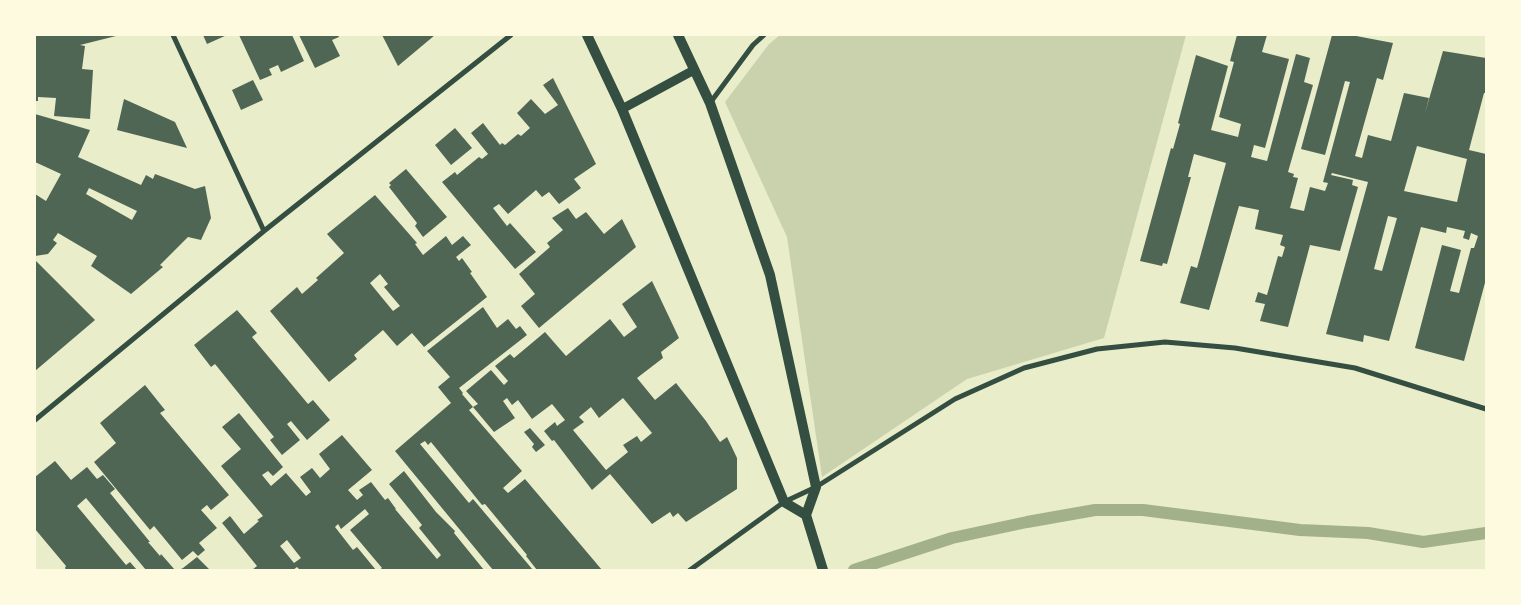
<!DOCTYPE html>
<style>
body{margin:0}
#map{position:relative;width:1521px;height:605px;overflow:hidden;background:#e9edc9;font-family:"Sofia Sans Condensed",sans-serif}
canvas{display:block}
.frame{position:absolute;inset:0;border:36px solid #fefae0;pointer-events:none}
</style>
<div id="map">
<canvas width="1521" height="605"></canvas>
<div class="frame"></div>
</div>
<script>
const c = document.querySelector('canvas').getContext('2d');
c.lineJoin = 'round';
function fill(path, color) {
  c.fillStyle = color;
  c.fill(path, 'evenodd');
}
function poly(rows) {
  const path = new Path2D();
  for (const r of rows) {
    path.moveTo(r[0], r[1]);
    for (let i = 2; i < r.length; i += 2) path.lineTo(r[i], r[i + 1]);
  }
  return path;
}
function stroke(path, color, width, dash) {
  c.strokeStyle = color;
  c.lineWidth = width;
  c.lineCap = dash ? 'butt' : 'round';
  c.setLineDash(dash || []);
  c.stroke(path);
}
fill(poly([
 [780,35,1186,35,1104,338,967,379,822,477,787,237,725,102,769,44]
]), '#cad2ad');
stroke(poly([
 [854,570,952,538,1027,522,1095,510,1143,510,1300,530,1368,533,1423,542,1486,533]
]), '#a3b18a', 12);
fill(poly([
 [35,35,120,35,80,45,85,46,82,69,93,70,90,119,54,116,56,98,38,97,38,101,35,101],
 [203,35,227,35,207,44],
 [239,35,292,35,304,61,281,72,278,65,269,69,272,75,260,80],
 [299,35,338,35,339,37,332,40,340,56,315,68],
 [382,35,435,35,398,66],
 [1237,35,1267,35,1262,52,1289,59,1265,148,1254,145,1251,157,1267,161,1296,54,1310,58,1304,82,1313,85,1288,172,1294,174,1293,177,1298,178,1290,208,1304,211,1310,187,1325,191,1328,183,1323,182,1350,82,1345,81,1325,155,1301,149,1332,35,1351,35,1393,43,1383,80,1377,78,1355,156,1362,158,1368,135,1391,141,1404,93,1429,98,1425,113,1443,51,1486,58,1486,93,1484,93,1469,150,1486,154,1486,279,1464,361,1415,348,1442,245,1461,250,1450,291,1459,293,1471,248,1474,248,1478,236,1471,233,1469,240,1463,238,1465,231,1447,227,1446,233,1421,227,1389,341,1364,335,1363,342,1326,334,1368,182,1332,173,1331,175,1353,180,1352,185,1358,187,1340,251,1310,245,1288,327,1260,321,1265,304,1255,302,1258,292,1267,295,1278,256,1282,257,1285,247,1280,245,1283,235,1255,229,1259,210,1239,206,1209,310,1180,303,1191,266,1197,268,1226,163,1194,154,1188,177,1191,177,1167,264,1163,263,1162,266,1140,261,1171,148,1173,149,1180,124,1178,123,1196,55,1228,66,1211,130,1238,137,1241,124,1219,117,1234,62,1230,61],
 [1417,146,1467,159,1457,202,1404,191],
 [1388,216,1397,218,1382,271,1374,269],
 [553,78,596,164,574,179,581,188,559,204,549,192,542,197,536,190,508,214,499,204,493,208,507,226,510,223,536,252,515,269,442,182,455,172,457,175,479,157,482,159,488,154,471,133,483,123,500,145,502,143,505,145,518,134,521,136,530,128,517,113,531,99,545,114,558,105,543,85],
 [253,80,263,100,241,110,232,90],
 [124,99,175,122,187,148,117,130],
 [35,114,90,130,78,157,141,185,146,175,153,179,155,174,195,189,205,186,211,218,201,240,188,237,160,265,163,267,131,294,91,266,97,256,58,233,53,240,57,243,48,254,35,256,35,194,46,201,61,174,35,162],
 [89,188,137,211,132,220,86,194],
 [455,128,472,148,451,165,435,145],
 [406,169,447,217,423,237,415,226,417,223,389,187,391,185,389,183],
 [375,195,417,243,415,244,423,255,446,236,452,245,463,236,471,245,456,257,459,261,462,258,472,272,470,273,487,297,424,347,412,333,397,346,383,330,354,355,357,359,329,382,270,311,297,287,302,294,318,280,316,278,344,253,327,234],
 [380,274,388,284,384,287,400,306,393,311,370,283],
 [568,208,576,219,586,212,604,234,622,219,636,247,539,328,521,306,535,294,519,274,550,247,547,243,563,230,552,218],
 [35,260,95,320,35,371],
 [652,281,679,338,661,352,663,358,637,378,655,400,676,383,706,421,720,442,727,437,737,458,737,489,686,522,678,513,673,517,670,512,652,524,610,474,592,490,554,440,552,441,544,431,555,422,557,426,565,420,552,404,532,419,518,400,512,405,507,398,503,401,515,418,494,432,473,407,478,404,466,391,491,370,504,385,508,381,495,366,510,354,514,358,545,332,566,356,610,319,624,337,637,327,622,304],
 [623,398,652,433,641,442,637,436,623,445,628,452,606,470,573,430,584,422,579,417,591,407,599,418],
 [483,307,497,328,508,319,516,329,520,326,527,335,459,388,463,393,462,394,473,407,469,410,522,471,503,488,508,493,525,479,602,570,537,570,526,556,527,555,485,504,482,505,431,442,428,445,425,441,420,444,469,503,473,499,533,570,493,570,395,451,451,403,438,387,450,377,427,351],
 [237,310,257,333,252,337,308,404,313,400,330,420,307,440,291,421,287,424,300,440,282,455,270,440,274,437,215,364,211,367,194,345],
 [145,385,165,410,160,413,229,495,211,510,207,505,201,510,217,528,199,543,205,550,198,556,193,551,182,560,154,526,150,530,94,462,116,443,100,423],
 [239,413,283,467,273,476,268,471,262,475,271,486,286,473,306,496,311,492,300,477,312,468,320,478,330,469,319,454,342,435,372,470,348,490,357,500,363,495,359,490,371,482,385,500,388,498,396,509,395,509,437,559,441,555,419,528,422,525,389,484,404,471,436,512,455,531,454,533,484,570,379,570,382,568,350,530,369,514,365,509,341,529,338,524,335,527,353,550,357,547,376,570,300,570,297,567,293,570,252,570,257,566,222,523,230,516,244,534,259,521,257,520,263,516,221,466,241,449,222,427],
 [287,540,301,558,294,563,280,546],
 [530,428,545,445,536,452,532,447,534,444,524,432],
 [55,461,71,480,87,467,97,479,103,475,115,489,110,493,150,542,148,542,160,556,161,554,175,570,146,570,86,498,77,506,126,565,130,562,137,570,66,570,65,568,66,566,35,529,35,477],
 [197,557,210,570,179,570,183,568]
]), '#4f6655');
stroke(poly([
 [173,35,264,231],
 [710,103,753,45,764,35],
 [35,420,264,231,511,35],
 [690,570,784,502,816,487,955,399,1024,368,1097,349,1165,342,1235,348,1355,368,1486,409]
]), '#344e41', 5);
stroke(poly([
 [622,109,694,70]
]), '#344e41', 9);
stroke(poly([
 [587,35,622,109,784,502,806,515],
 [678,35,710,103,770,275,816,487,806,515,823,570]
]), '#344e41', 10);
</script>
